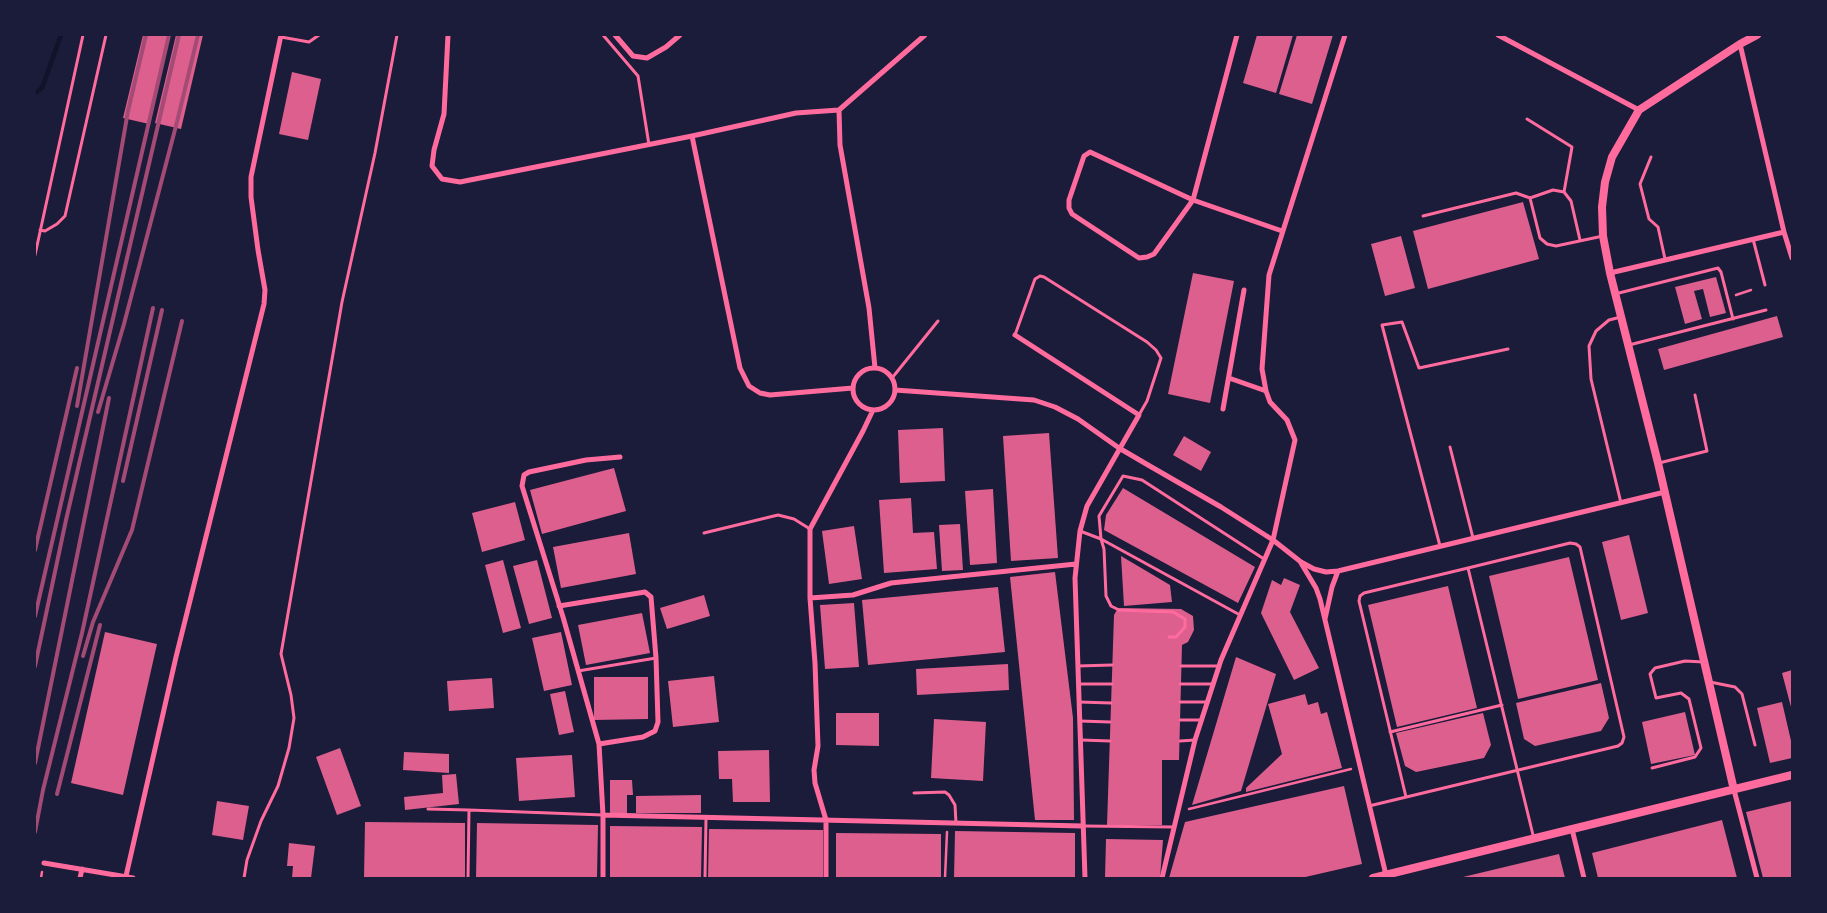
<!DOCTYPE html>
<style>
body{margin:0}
#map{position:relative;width:1827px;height:913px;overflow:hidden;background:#1b1b3a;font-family:Roboto,sans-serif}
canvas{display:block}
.frame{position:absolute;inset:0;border:36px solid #1b1b3a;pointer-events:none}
</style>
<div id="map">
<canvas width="1827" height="913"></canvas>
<div class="frame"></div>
</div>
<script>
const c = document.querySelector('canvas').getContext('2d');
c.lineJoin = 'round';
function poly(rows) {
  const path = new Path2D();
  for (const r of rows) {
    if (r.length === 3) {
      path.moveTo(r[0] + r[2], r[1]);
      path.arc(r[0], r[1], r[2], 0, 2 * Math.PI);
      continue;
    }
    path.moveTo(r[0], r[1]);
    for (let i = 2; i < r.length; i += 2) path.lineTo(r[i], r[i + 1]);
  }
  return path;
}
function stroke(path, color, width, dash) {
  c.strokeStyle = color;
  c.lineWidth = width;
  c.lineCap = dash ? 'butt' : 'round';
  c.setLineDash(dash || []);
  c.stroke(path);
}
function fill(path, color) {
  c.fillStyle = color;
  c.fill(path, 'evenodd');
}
stroke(poly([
 [35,93,42,88,61,35]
]), '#12122b', 4.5);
fill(poly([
 [143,35,170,35,149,124,123,118],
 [176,35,203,35,181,129,155,123],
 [1257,35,1293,35,1276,93,1243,83],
 [1297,35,1333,35,1312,104,1279,94],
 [292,72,321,79,308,140,279,134],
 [1523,202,1539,259,1428,289,1413,231],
 [1401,236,1415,288,1385,296,1371,244],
 [1193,273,1234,281,1210,403,1168,394],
 [1716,277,1726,313,1710,317,1703,289,1694,291,1702,319,1685,324,1675,287],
 [1777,316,1783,337,1664,370,1658,349],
 [943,428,945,481,900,483,898,430],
 [1049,433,1058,558,1011,561,1003,436],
 [1184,436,1211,452,1201,471,1173,455],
 [614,468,626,511,542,534,530,490],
 [1123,488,1255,567,1238,603,1104,530,1106,515],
 [993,489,997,563,970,565,965,491],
 [911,498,913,533,934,532,937,569,884,573,879,500],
 [515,502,525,540,482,552,472,513],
 [960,524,963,570,942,571,939,525],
 [854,526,862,579,829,584,822,531],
 [629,533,636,574,561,588,553,547],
 [1629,535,1648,613,1621,620,1602,542],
 [1121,556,1170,585,1172,602,1124,606],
 [1569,557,1598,680,1518,699,1489,576],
 [503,560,521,628,503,633,485,565],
 [537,560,552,618,529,624,513,566],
 [1055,572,1073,718,1074,820,1035,820,1010,577],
 [1284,578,1300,585,1290,612,1319,668,1294,680,1261,613,1272,580,1281,585],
 [1448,586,1477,708,1397,727,1368,605],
 [998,587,1005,652,868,665,862,600],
 [704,595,710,616,667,629,660,608],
 [854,603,859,667,825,669,820,605],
 [1118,608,1181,609,1193,616,1194,630,1188,642,1182,645,1179,760,1162,760,1162,825,1107,825,1114,615],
 [642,613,650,653,586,665,578,625],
 [105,632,157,644,123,795,71,783],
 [561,632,572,685,544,691,532,638],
 [1236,657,1276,674,1241,791,1192,805],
 [1008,664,1009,690,917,695,916,669],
 [1792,670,1792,707,1791,707,1782,673],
 [714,676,719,722,673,727,668,681],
 [594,677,648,677,648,719,594,720],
 [492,678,494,708,449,711,447,681],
 [1601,683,1609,718,1601,731,1535,746,1524,739,1516,703],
 [565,691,574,732,559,735,550,694],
 [1305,694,1308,705,1318,702,1321,714,1327,712,1342,768,1246,792,1246,788,1282,754,1268,704],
 [1782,702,1792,745,1792,758,1770,763,1757,708],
 [1685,712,1695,755,1651,764,1642,722],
 [836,713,879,713,879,746,836,745],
 [1483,713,1491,745,1484,758,1416,772,1405,766,1396,733],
 [934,719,986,722,983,781,931,778],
 [340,748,361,806,337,815,316,757],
 [769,750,770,802,733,802,732,779,719,779,718,751],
 [404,752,449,754,449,773,403,770],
 [572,755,575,797,519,801,516,758],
 [456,774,459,804,405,810,404,797,443,793,442,775],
 [610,780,632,780,633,795,627,795,627,813,610,813],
 [1344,786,1362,864,1301,878,1169,878,1185,822],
 [701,795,701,813,636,813,636,796],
 [217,801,249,806,243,840,212,835],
 [1792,801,1792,878,1763,878,1746,812],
 [1722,820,1737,878,1598,878,1592,853],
 [365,822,465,823,465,878,364,878],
 [477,823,598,825,597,878,476,878],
 [610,826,702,827,701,878,610,878],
 [709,829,823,830,823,878,708,878],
 [955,831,1075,833,1075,878,954,878],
 [836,833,941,834,941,878,836,878],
 [1106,839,1163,840,1160,878,1105,878],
 [289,843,315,846,311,878,292,878,293,866,287,866],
 [1559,854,1565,878,1463,878,1463,877]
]), '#dd5f8e');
stroke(poly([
 [1736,295,1751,290],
 [1189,809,1351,769],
 [41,878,42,872],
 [945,878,947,832]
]), '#ff6b9d', 2.5);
stroke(poly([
 [603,35,638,76,649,145],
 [281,37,309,42,319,35],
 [1527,119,1572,147,1564,192,1553,190,1530,198],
 [1651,157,1640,184,1649,219,1658,227,1665,259],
 [1564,192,1571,201,1580,240],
 [1423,216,1516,193,1530,198,1540,238,1547,244,1556,246,1603,236],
 [40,230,45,231,57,224,65,216,106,35],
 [1753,239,1765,285],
 [35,255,83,35],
 [1615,294,1718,268,1721,272,1733,319],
 [1621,317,1609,320,1596,331,1589,346,1591,379,1621,503],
 [1015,335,1035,279,1040,276,1044,277,1147,342,1156,350,1161,358,1147,401,1139,415],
 [1629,345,1766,310],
 [892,378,938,321],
 [1450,447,1473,538],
 [1659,463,1707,451,1695,395],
 [1080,531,1101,539,1104,549,1106,596,1111,606,1119,610,1173,612,1185,619,1185,627,1176,637,1169,637],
 [704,533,778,515,794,519,810,529],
 [1440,546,1382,325,1402,322,1419,368,1508,349],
 [1468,568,1534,839],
 [1240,615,1101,539,1099,516,1123,476,1142,480,1264,559],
 [1078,666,1112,665],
 [1181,666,1219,666],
 [578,671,656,658],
 [1710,682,1735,687,1742,694,1755,745],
 [1079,684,1112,684],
 [1180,684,1213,684],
 [1079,702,1111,703],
 [1180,702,1208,702],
 [1180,720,1202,720],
 [1080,721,1110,722],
 [1390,732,1502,705],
 [1081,740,1110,741],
 [1180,741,1195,740],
 [1652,768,1695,757,1701,748,1689,699,1681,693,1656,698,1650,674,1655,668,1685,661,1704,662],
 [914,793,945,792,949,795,955,805,956,823],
 [1369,806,1618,746,1622,743,1624,737,1580,547,1576,544,1570,543,1468,568,1364,593,1360,596,1359,601,1406,797],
 [428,809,469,810],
 [1083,826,1174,827],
 [244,878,247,860,261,821,278,786,289,748,294,718,291,695,281,654,342,302,375,153,397,35],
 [468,878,469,810,603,815],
 [705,878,706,818]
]), '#ff6b9d', 3);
stroke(poly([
 [448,35,444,114,434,150,432,166,442,179,460,182,692,136,796,113,839,110,925,35],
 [615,35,633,56,647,58,666,47,680,35],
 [1237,35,1193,200,1154,254,1147,257,1139,258,1072,214,1069,208,1069,200,1084,156,1090,152,1193,200,1282,231],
 [1498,35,1639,110],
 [839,110,840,145,869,308,875,368],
 [692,136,740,368,749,386,760,393,770,395,853,388],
 [1784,232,1792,258],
 [1610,273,1784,232,1740,44],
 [1015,335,1139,415,1087,506,1080,531,1075,578,1085,878],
 [874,389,21],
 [1229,378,1266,391],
 [895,390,1034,400,1055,407,1078,419,1119,448,1148,465,1221,507,1273,540,1301,562,1314,569,1326,572,1338,571,1665,492],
 [1223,409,1244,290],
 [1301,563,1316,588,1320,599,1386,875],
 [810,598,853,595,891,583,1076,564],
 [559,606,645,592,651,597,656,658,658,722,655,731,643,737,599,744],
 [1325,619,1332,587,1338,571],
 [1734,790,1757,878],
 [603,815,1083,826],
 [1572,829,1584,878],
 [44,863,133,878],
 [126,876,176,657,264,304,265,290,258,250,251,197,251,177,281,35],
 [80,878,82,869],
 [603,878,603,815,599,744,563,617,522,486,524,475,529,472,586,460,620,457],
 [826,878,826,820,815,783,814,770,818,746,815,663,810,598,810,529,863,431,873,410],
 [1162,878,1195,740,1221,660,1273,540,1295,440,1287,420,1270,402,1266,391,1262,369,1269,275,1345,35]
]), '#ff6b9d', 5);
stroke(poly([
 [1734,790,1658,463,1610,273,1603,236,1602,207,1605,182,1612,157,1639,110,1740,44,1757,35],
 [1373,878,1792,775]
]), '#ff6b9d', 8);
stroke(poly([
 [77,406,128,111,146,35],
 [98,412,124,324,177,122,198,35],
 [123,481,162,310],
 [35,550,77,368],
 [35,616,169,35],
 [83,656,93,622,132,530,182,321],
 [35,666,66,520,179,35],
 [35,763,109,398],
 [57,794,100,625],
 [35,832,43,790,82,633,153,308]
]), '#a44b75', 4);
</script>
